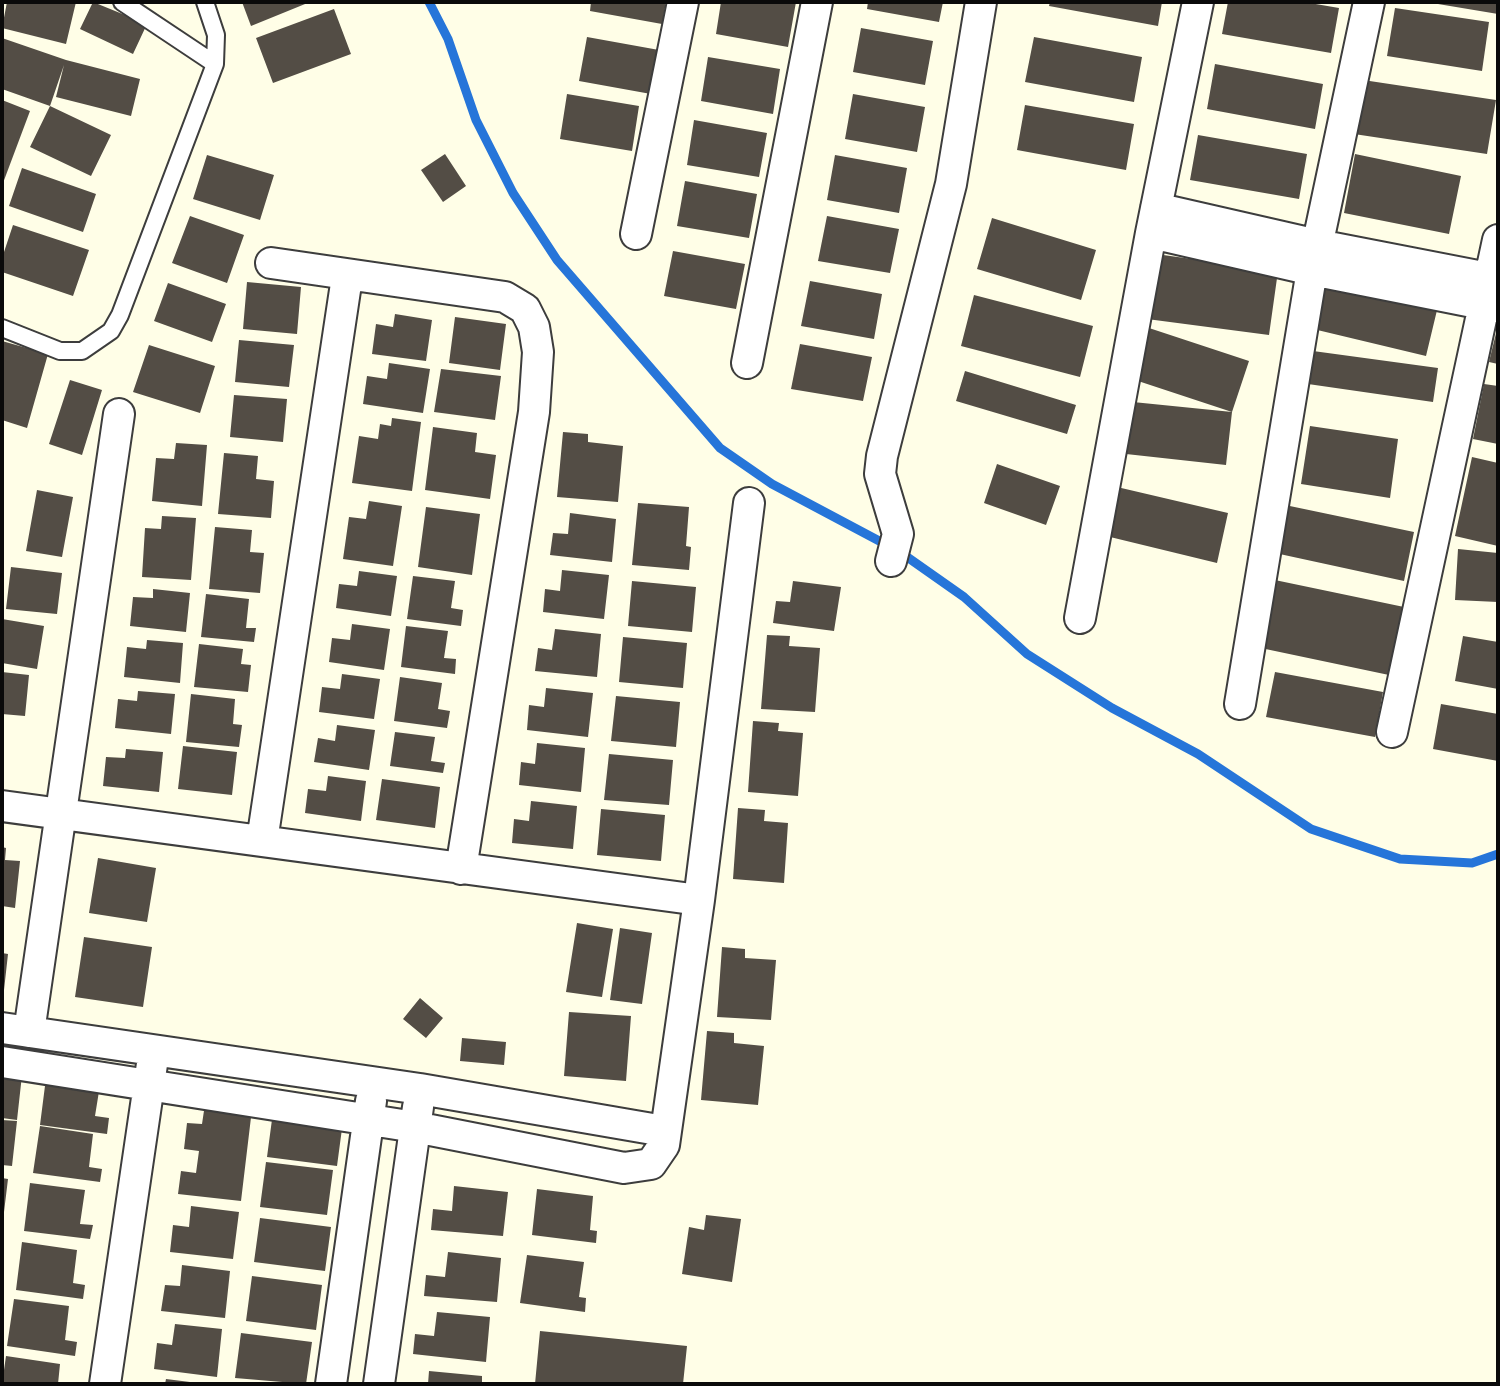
<!DOCTYPE html>
<style>
body{margin:0}
#map{position:relative;width:1500px;height:1386px;overflow:hidden;background:#fffee7;font-family:"Noto Serif",serif}
canvas{display:block}
.frame{position:absolute;inset:0;border:4px solid #0a0a0a;pointer-events:none}
</style>
<div id="map">
<canvas width="1500" height="1386"></canvas>
<div class="frame"></div>
</div>
<script>
const c = document.querySelector('canvas').getContext('2d');
c.lineJoin = 'round';
function poly(rows) {
  const path = new Path2D();
  for (const r of rows) {
    path.moveTo(r[0], r[1]);
    for (let i = 2; i < r.length; i += 2) path.lineTo(r[i], r[i + 1]);
  }
  return path;
}
function stroke(path, color, width, dash) {
  c.strokeStyle = color;
  c.lineWidth = width;
  c.lineCap = dash ? 'butt' : 'round';
  c.setLineDash(dash || []);
  c.stroke(path);
}
function fill(path, color) {
  c.fillStyle = color;
  c.fill(path, 'evenodd');
}
stroke(poly([
 [429,2,448,39,476,120,513,193,557,260,720,448,772,484,900,552,964,597,1027,654,1112,708,1198,754,1311,829,1400,859,1472,863,1498,854]
]), '#2675d9', 9);
fill(poly([
 [7,2,76,2,66,44,2,28],
 [93,2,147,24,133,54,80,29],
 [242,2,310,2,251,26],
 [591,2,666,2,662,24,590,11],
 [721,2,796,2,788,47,716,34],
 [868,2,943,2,939,22,867,9],
 [1050,2,1162,2,1158,26,1049,6],
 [1228,2,1304,2,1339,8,1331,53,1222,34],
 [1438,2,1498,2,1498,14,1438,4],
 [1395,8,1489,22,1482,71,1387,56],
 [334,9,351,54,273,83,256,38],
 [861,28,933,41,925,85,853,72],
 [587,37,659,50,651,94,579,81],
 [1034,37,1142,57,1134,102,1025,82],
 [2,38,66,60,140,79,131,116,56,97,64,65,50,106,2,89],
 [708,57,780,69,773,114,701,101],
 [1215,64,1323,84,1315,129,1207,109],
 [1363,80,1496,100,1487,154,1354,134],
 [567,94,639,106,632,151,560,139],
 [853,94,925,107,917,152,845,139],
 [2,100,30,111,3,183,2,183],
 [1025,105,1134,124,1126,170,1017,150],
 [50,106,111,135,91,176,30,147],
 [694,120,767,133,759,177,687,165],
 [1198,135,1307,154,1299,199,1190,180],
 [445,154,466,186,443,202,421,170],
 [1355,154,1461,176,1449,234,1344,213],
 [207,155,274,175,260,220,193,199],
 [835,155,907,168,899,213,827,200],
 [22,168,96,194,83,232,9,206],
 [685,181,757,194,749,238,677,226],
 [190,216,244,235,227,283,172,263],
 [827,216,899,229,890,273,818,261],
 [992,218,1096,250,1081,300,977,269],
 [13,225,89,250,73,296,2,272,2,258],
 [673,251,745,264,736,309,664,296],
 [1156,254,1278,271,1269,335,1147,319],
 [1322,278,1438,306,1426,356,1309,328],
 [810,281,882,294,874,339,801,326],
 [247,282,301,287,297,334,243,329],
 [168,283,226,304,212,342,154,321],
 [974,295,1093,326,1080,377,961,346],
 [395,314,432,320,426,361,372,354,376,324,393,327],
 [455,317,506,324,500,370,449,363],
 [1498,325,1498,364,1489,362],
 [1149,328,1249,361,1232,412,1226,465,1117,453,1123,401,1232,412,1132,379],
 [239,340,294,345,289,387,235,382],
 [2,341,48,354,27,428,2,420],
 [800,344,872,357,863,401,791,389],
 [149,345,215,366,200,413,133,392],
 [1313,351,1438,368,1433,402,1308,384],
 [389,363,430,369,423,413,363,404,367,376,387,379],
 [441,369,501,376,495,420,434,412],
 [965,371,1076,405,1067,434,956,401],
 [70,380,102,390,82,455,49,444],
 [1484,384,1498,386,1498,444,1473,439],
 [234,395,287,399,283,442,230,437],
 [392,418,421,422,412,491,352,483,359,436,378,439,380,424,391,426],
 [1310,426,1398,439,1390,498,1301,484],
 [433,427,477,433,475,452,496,455,490,499,425,490],
 [563,432,588,434,588,442,623,446,618,502,557,497],
 [176,443,207,445,202,506,152,501,156,458,174,459],
 [224,453,258,456,256,479,274,481,271,518,218,514],
 [1472,457,1498,463,1498,546,1455,536],
 [997,464,1060,486,1046,525,984,503],
 [1117,487,1228,513,1217,563,1106,536],
 [37,490,73,497,62,557,26,551],
 [369,501,402,506,393,566,343,559,349,517,366,519],
 [638,503,689,507,686,546,691,547,689,570,632,565],
 [1285,505,1414,532,1404,581,1275,553],
 [426,507,480,514,472,575,418,567],
 [570,513,616,519,612,562,550,555,553,533,568,534],
 [162,516,196,518,191,580,142,577,145,528,161,529],
 [215,527,252,530,250,552,264,553,260,593,209,589],
 [1458,549,1498,553,1498,602,1455,600],
 [11,567,62,573,57,614,6,609],
 [562,570,609,575,604,619,543,612,545,589,560,591],
 [359,571,397,576,391,616,336,608,339,584,357,586],
 [413,576,455,581,451,608,463,610,461,626,407,619],
 [1270,579,1404,607,1389,675,1256,647],
 [632,581,696,587,692,632,628,626],
 [793,581,841,587,834,631,773,623,776,601,790,602],
 [153,589,190,593,186,632,130,626,133,597,153,598],
 [206,594,249,599,246,628,256,628,254,642,201,637],
 [2,619,44,626,37,669,2,663],
 [352,624,390,629,384,670,329,662,332,638,350,640],
 [406,626,448,631,444,658,456,659,455,674,401,667],
 [555,629,601,634,597,677,535,671,538,648,552,650],
 [767,635,790,636,789,646,820,648,815,712,761,709],
 [1463,636,1498,642,1498,689,1455,681],
 [623,637,687,643,683,688,619,682],
 [147,640,183,643,180,683,124,677,127,647,146,649],
 [199,644,243,649,241,664,251,665,248,692,194,687],
 [2,672,29,675,25,716,2,714],
 [1275,672,1383,692,1375,737,1266,717],
 [342,674,380,679,374,719,319,712,322,687,340,689],
 [400,677,442,683,438,709,450,711,447,728,394,721],
 [546,688,593,693,588,737,527,730,529,705,544,707],
 [138,691,175,694,171,734,115,728,118,699,137,701],
 [191,694,235,699,233,724,242,725,239,747,186,742],
 [616,696,680,702,676,747,611,741],
 [1441,704,1498,714,1498,761,1433,749],
 [753,721,779,723,778,731,803,733,798,796,748,792],
 [337,725,375,730,369,770,314,762,318,738,335,741],
 [395,732,435,737,431,761,445,763,443,773,390,766],
 [537,743,585,748,581,792,519,785,521,762,535,764],
 [183,746,237,752,232,795,178,789],
 [126,749,163,752,159,792,103,786,106,757,125,758],
 [609,754,673,760,669,805,604,800],
 [328,776,366,781,361,821,305,813,308,789,326,791],
 [382,779,440,787,435,828,376,820],
 [531,801,577,806,573,849,512,843,514,819,529,821],
 [738,808,765,810,764,821,788,823,784,883,733,879],
 [601,809,665,815,661,861,597,855],
 [2,847,6,848,5,860,20,861,15,908,2,906],
 [98,858,156,868,147,922,89,913],
 [577,923,613,929,602,997,566,992],
 [620,928,652,933,642,1004,610,1000],
 [84,937,152,947,143,1007,75,997],
 [722,947,745,949,745,958,776,960,771,1020,717,1017],
 [2,953,8,954,4,990,2,990],
 [420,998,443,1018,426,1038,403,1019],
 [569,1012,631,1016,626,1081,564,1076],
 [707,1031,734,1033,734,1043,764,1046,758,1105,701,1100],
 [462,1038,506,1042,504,1065,460,1061],
 [2,1073,22,1075,17,1120,2,1118],
 [46,1078,100,1085,95,1116,109,1118,107,1134,40,1125],
 [205,1104,252,1109,241,1201,178,1194,181,1171,196,1173,199,1151,184,1149,187,1123,202,1124],
 [273,1112,343,1121,337,1166,267,1157],
 [2,1120,17,1121,12,1166,2,1165],
 [40,1126,93,1134,89,1167,102,1169,100,1182,33,1173],
 [266,1162,333,1170,327,1215,260,1207],
 [2,1178,8,1179,4,1212,2,1212],
 [30,1183,85,1190,80,1224,93,1225,90,1239,24,1231],
 [454,1186,508,1192,503,1236,431,1230,433,1209,452,1211],
 [537,1189,593,1196,590,1230,597,1231,596,1243,532,1235],
 [191,1206,239,1212,233,1259,170,1252,173,1225,189,1227],
 [706,1215,741,1219,732,1282,682,1274,689,1227,704,1230],
 [260,1218,331,1227,325,1271,254,1262],
 [22,1242,77,1250,73,1283,85,1285,83,1299,16,1290],
 [448,1252,501,1258,497,1302,424,1296,426,1275,445,1277],
 [527,1255,584,1262,579,1297,586,1298,585,1312,520,1303],
 [182,1265,230,1271,225,1318,161,1311,165,1285,180,1286],
 [252,1276,322,1285,316,1330,246,1321],
 [14,1299,69,1306,65,1340,77,1342,75,1356,7,1346],
 [437,1312,490,1317,486,1362,413,1354,415,1334,434,1336],
 [175,1324,222,1329,217,1377,154,1369,157,1343,172,1345],
 [540,1331,687,1346,683,1384,535,1384],
 [241,1333,312,1342,306,1384,235,1378],
 [6,1356,60,1364,58,1384,2,1384],
 [429,1371,482,1376,482,1384,428,1384],
 [166,1379,190,1382,190,1384,165,1384]
]), '#534d45');
const service = poly([
 [122,2,215,64],
 [2,328,60,351,82,351,111,331,120,315,215,64,216,35,205,2]
]);
const minor = poly([
 [1156,208,1318,245,1498,280],
 [1151,233,1312,270,1498,307],
 [636,234,683,2],
 [271,263,505,297,525,309,534,327,538,352,534,412,461,869],
 [747,363,817,2],
 [891,561,898,534,880,474,882,456,951,184,981,2],
 [1080,618,1151,233,1198,2],
 [1240,704,1312,270,1369,2],
 [1392,732,1498,240],
 [2,806,699,900],
 [262,841,347,277],
 [2,1028,420,1089,664,1131],
 [29,1032,119,414],
 [2,1062,415,1127,624,1168,651,1164,664,1145,699,900,749,503],
 [105,1384,152,1064],
 [331,1384,371,1101],
 [379,1384,418,1107]
]);
stroke(service, '#3d3d3d', 20);
stroke(minor, '#3d3d3d', 34);
stroke(service, '#fff', 16);
stroke(minor, '#fff', 30);
</script>
